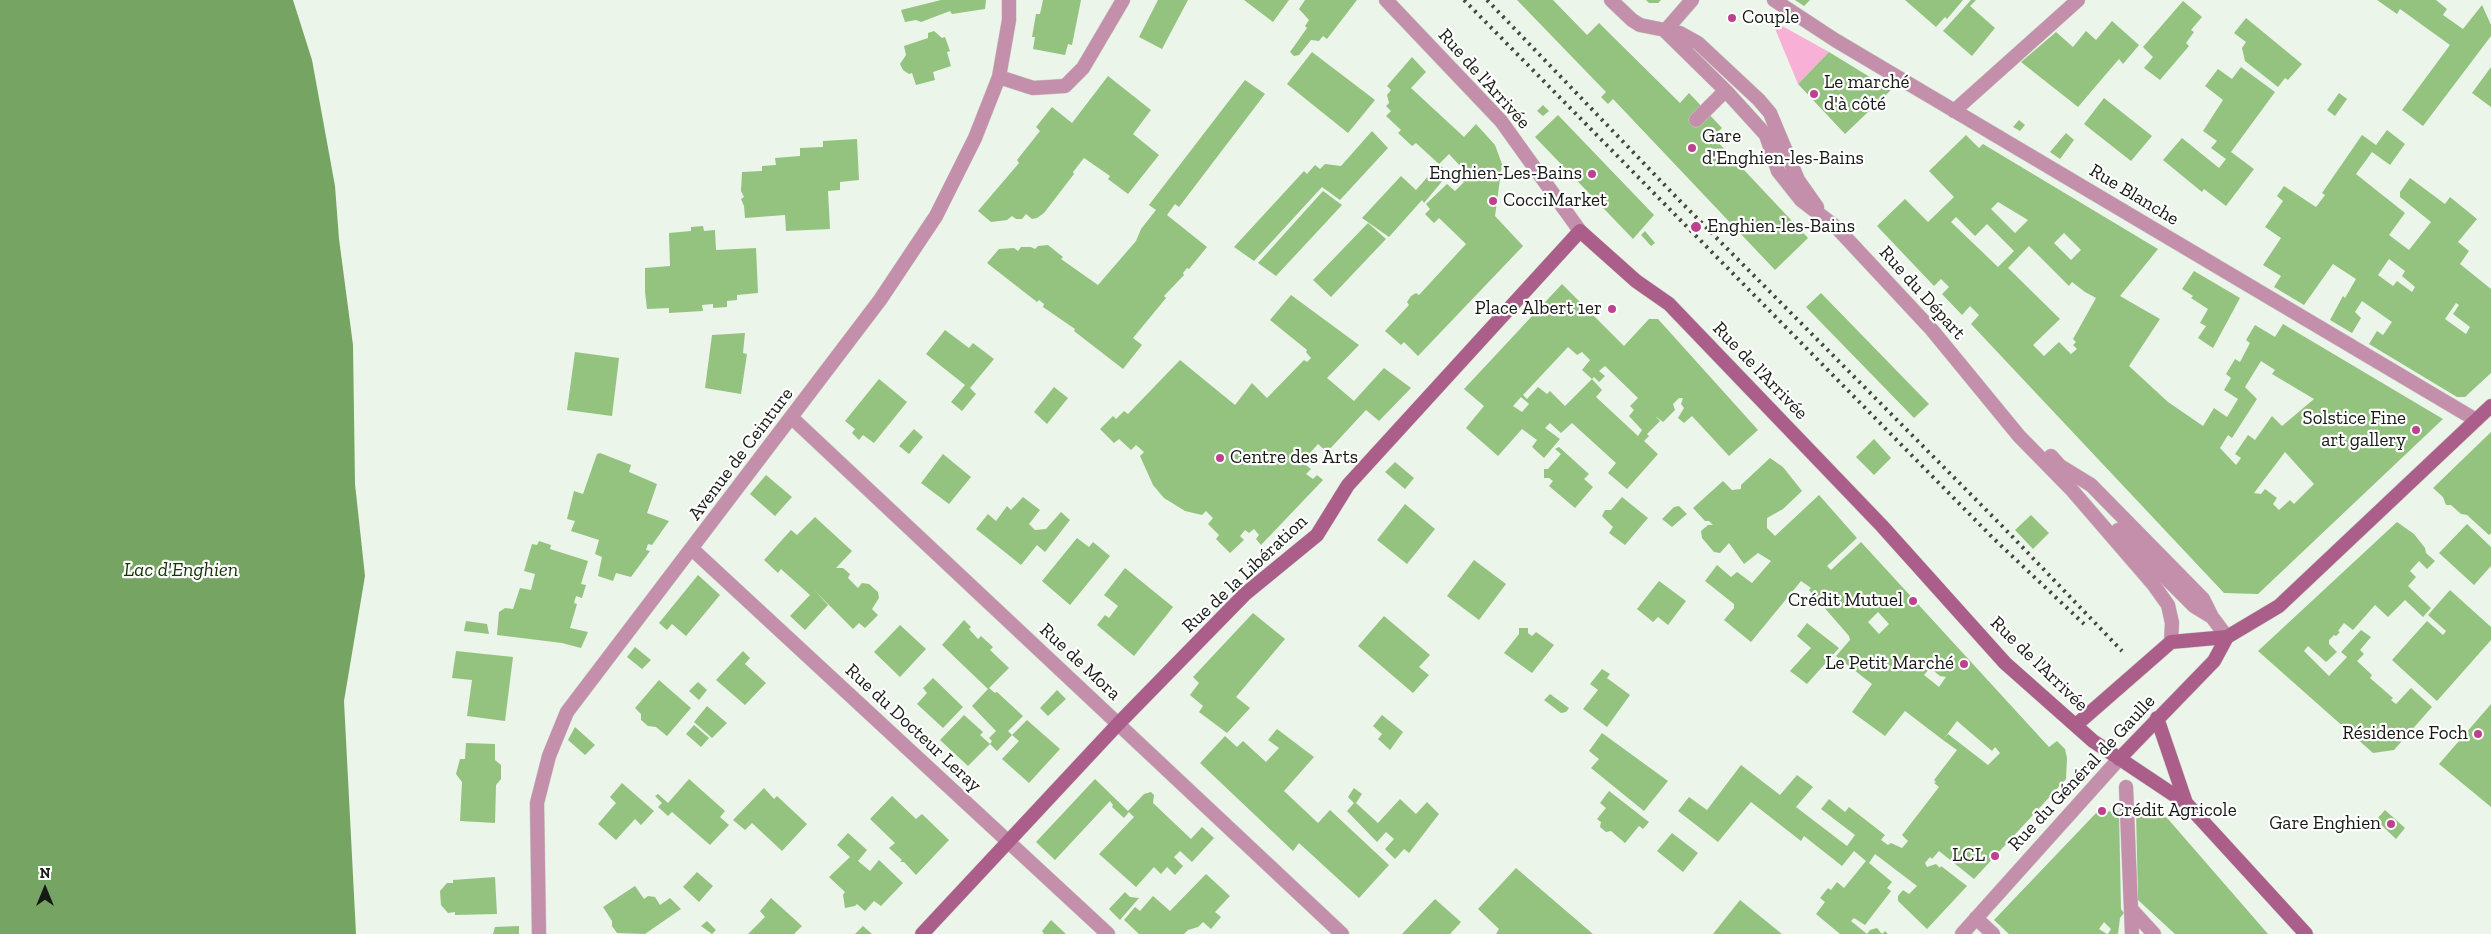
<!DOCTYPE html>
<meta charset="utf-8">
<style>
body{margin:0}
#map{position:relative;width:2491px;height:934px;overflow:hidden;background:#ecf5e9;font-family:"Zilla Slab",serif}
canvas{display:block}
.north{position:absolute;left:20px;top:864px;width:50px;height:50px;-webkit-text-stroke:4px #fff;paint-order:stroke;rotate:0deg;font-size:14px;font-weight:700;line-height:20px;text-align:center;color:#161914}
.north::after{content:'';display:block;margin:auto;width:18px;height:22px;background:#161914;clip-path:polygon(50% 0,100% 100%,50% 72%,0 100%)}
</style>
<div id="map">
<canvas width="2491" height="934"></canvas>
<div class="north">N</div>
</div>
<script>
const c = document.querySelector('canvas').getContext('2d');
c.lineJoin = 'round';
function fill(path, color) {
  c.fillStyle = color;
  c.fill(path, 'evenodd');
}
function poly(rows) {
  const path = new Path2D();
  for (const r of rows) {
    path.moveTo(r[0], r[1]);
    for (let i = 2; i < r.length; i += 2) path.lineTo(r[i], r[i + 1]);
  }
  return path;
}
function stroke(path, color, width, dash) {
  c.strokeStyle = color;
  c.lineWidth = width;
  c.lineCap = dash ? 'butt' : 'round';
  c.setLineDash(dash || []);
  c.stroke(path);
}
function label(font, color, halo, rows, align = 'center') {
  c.font = font + ' "Zilla Slab",serif';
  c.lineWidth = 4.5;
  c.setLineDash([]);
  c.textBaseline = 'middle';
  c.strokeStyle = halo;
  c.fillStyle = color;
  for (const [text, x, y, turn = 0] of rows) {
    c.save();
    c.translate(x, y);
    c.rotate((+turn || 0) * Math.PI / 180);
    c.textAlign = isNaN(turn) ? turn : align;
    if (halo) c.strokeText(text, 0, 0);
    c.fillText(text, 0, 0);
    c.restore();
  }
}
fill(poly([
 [1775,22,1829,52,1798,84,1773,24]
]), '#f8b0d7');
fill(poly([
 [0,0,293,0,312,60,335,186,339,239,353,345,355,484,365,576,344,701,356,934,0,934]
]), '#76a462');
fill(poly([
 [941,0,986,0,985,9,952,14,950,11,921,22,916,20,905,22,901,10],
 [1043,0,1081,0,1072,45,1068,44,1065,55,1033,49,1035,37,1032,37,1036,14,1040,14],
 [1158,0,1188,0,1162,49,1139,37],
 [1244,0,1289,0,1273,22],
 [1305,0,1357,0,1327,39,1323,36,1319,41,1311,40,1299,55,1294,56,1290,52,1307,28,1305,26,1309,20,1299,9],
 [1517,0,1553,0,1587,35,1599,23,1680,103,1689,93,1722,128,1713,137,1808,238,1775,270,1613,99,1608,104,1601,97,1606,92],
 [1646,0,1661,0,1658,3,1649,3],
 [1795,0,1810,0,1804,6],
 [1905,0,1963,0,1947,19,1945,17,1936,27],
 [1971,0,1976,0,1970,6,1995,28,1972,56,1943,31],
 [2377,0,2436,0,2447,9,2443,15,2463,29,2482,5,2491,25,2491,36,2423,126,2402,110,2450,45,2400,9,2397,14],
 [2183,1,2202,17,2191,30,2194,32,2186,43,2189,46,2160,80,2144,68,2153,57,2143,47],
 [2246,18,2302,64,2288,80,2285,78,2278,87,2245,61,2242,48,2246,42,2234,33],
 [2112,21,2139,45,2123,64,2119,59,2078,107,2021,62,2056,32,2073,47,2086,31,2096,40],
 [934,31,942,38,945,37,950,51,947,52,951,66,933,72,935,80,916,85,912,73,909,74,903,70,900,64,906,55,904,46,928,38,928,33],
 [1312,52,1375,100,1348,133,1287,84],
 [1829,52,1891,90,1845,134,1798,84],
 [1412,57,1426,72,1411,88,1464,137,1476,124,1495,145,1502,164,1495,216,1523,246,1418,356,1404,342,1401,345,1385,331,1409,305,1407,302,1411,296,1416,293,1419,295,1466,244,1439,218,1434,223,1425,214,1430,209,1426,204,1447,184,1455,191,1464,182,1458,179,1456,172,1462,168,1449,154,1439,164,1449,173,1424,203,1422,200,1389,237,1362,218,1401,176,1416,190,1439,164,1416,143,1412,146,1398,133,1401,130,1386,116,1391,111,1386,106,1389,103,1387,95,1391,90,1387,86],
 [2241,67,2275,92,2231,152,2254,169,2226,206,2204,189,2202,192,2163,160,2182,138,2219,168,2226,159,2211,148,2217,141,2203,131,2223,100,2205,86,2218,69,2232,79],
 [2491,67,2491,107,2472,93],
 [1108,76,1151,110,1133,134,1159,155,1128,194,1108,179,1110,176,1084,158,1073,172,1074,174,1044,213,1037,218,1032,219,1026,214,1022,219,1016,219,1012,216,1007,220,991,222,978,211,1019,163,1017,160,1040,131,1036,127,1052,107,1072,123],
 [1245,80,1265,94,1179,207,1175,204,1167,215,1207,247,1189,269,1187,268,1183,273,1184,275,1164,296,1166,298,1133,338,1142,345,1123,369,1074,331,1075,329,1043,307,1044,304,1039,300,1037,302,987,263,999,249,1014,248,1018,251,1021,247,1031,247,1035,249,1038,246,1048,245,1063,257,1061,259,1098,285,1136,241,1141,229,1156,210,1149,205,1152,201],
 [2339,93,2347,99,2335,116,2327,110],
 [2104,98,2152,136,2131,161,2084,124],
 [1543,105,1549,111,1543,116,1537,111],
 [1558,115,1654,215,1633,239,1535,137],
 [2019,120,2025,125,2020,131,2013,127],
 [2387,130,2405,144,2390,165,2372,152,2356,174,2405,213,2389,235,2409,250,2431,222,2400,197,2400,192,2410,178,2445,204,2450,197,2477,219,2458,242,2469,251,2460,264,2491,289,2491,373,2465,397,2457,397,2369,344,2377,331,2383,335,2392,322,2362,301,2355,312,2361,318,2352,333,2330,320,2343,296,2345,298,2356,279,2333,264,2304,305,2274,287,2281,276,2263,265,2281,238,2265,227,2283,201,2277,196,2284,186,2316,207,2325,195,2322,193,2362,135,2376,145],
 [2389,259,2405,271,2402,276,2415,287,2412,292,2397,281,2393,286,2378,275],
 [2456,303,2459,305,2453,314,2470,327,2466,334,2445,319],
 [1372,131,1388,148,1340,200,1322,187,1254,261,1234,247,1304,171,1307,174,1315,165,1320,169,1325,164,1341,166],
 [2066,133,2074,140,2060,159,2050,152],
 [1966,135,1979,148,1983,144,2158,249,2120,296,2160,319,2129,366,2168,402,2203,426,2214,408,2227,417,2238,399,2224,390,2231,378,2226,374,2235,359,2240,362,2250,343,2246,340,2255,325,2275,337,2283,324,2443,419,2258,594,2224,593,1971,324,1979,315,1970,306,1962,315,1942,294,1949,287,1941,279,1934,286,1877,226,1905,199,1928,222,1954,197,1929,171],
 [1998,202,2028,220,2015,233,1991,209],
 [1956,217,1975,236,1987,224,2014,251,1998,267,1951,222],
 [2064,233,2081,250,2071,260,2054,243],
 [2029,246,2069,286,2072,282,2085,292,2096,298,2073,339,2076,342,2073,345,2077,349,2071,354,2059,342,2044,356,2033,345,2060,319,2008,268],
 [2261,361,2275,370,2272,374,2314,399,2282,426,2272,416,2255,440,2248,435,2235,454,2241,458,2236,465,2220,448,2228,435,2232,438,2257,399,2245,387],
 [2285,452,2314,484,2294,504,2290,500,2279,510,2273,504,2277,498,2265,489,2261,494,2254,493],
 [857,139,859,180,840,182,840,190,828,191,830,229,786,231,785,215,745,218,744,206,741,199,744,197,741,191,742,172,762,171,762,166,776,165,775,158,800,156,800,148,823,147,823,141],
 [1323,191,1342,205,1276,276,1258,263],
 [1368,223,1386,239,1331,297,1313,280],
 [703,226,704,231,715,230,716,250,756,248,758,293,737,295,737,300,727,301,727,307,713,308,713,304,702,305,703,311,669,313,669,308,647,309,645,292,645,268,670,266,669,233,691,231,691,227],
 [1645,231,1655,243,1651,246,1641,235],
 [2194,271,2240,298,2213,348,2198,338,2206,326,2200,323,2208,309,2191,298,2193,296,2182,289],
 [1562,284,1624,346,1649,319,1658,319,1758,430,1729,456,1692,416,1684,423,1678,418,1684,408,1681,404,1683,398,1679,398,1673,404,1675,410,1663,422,1655,416,1660,421,1647,434,1649,436,1644,441,1658,454,1627,489,1608,473,1616,463,1572,423,1561,433,1550,423,1545,428,1560,439,1544,458,1532,447,1537,440,1522,429,1498,456,1466,428,1484,406,1464,389],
 [1568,347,1577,355,1582,352,1590,360,1582,370,1592,379,1594,377,1599,382,1605,376,1599,371,1605,366,1638,398,1630,406,1634,410,1629,416,1642,430,1638,436,1596,397,1602,390,1592,379,1565,406,1550,391,1547,394,1538,387,1527,399,1523,395],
 [1521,397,1529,404,1522,412,1513,406],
 [1821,293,1929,404,1914,418,1806,307],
 [1291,295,1359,345,1327,378,1354,401,1384,368,1411,388,1379,421,1366,410,1327,452,1318,444,1302,462,1311,469,1306,474,1313,479,1317,475,1323,480,1261,545,1256,539,1259,535,1254,529,1249,533,1245,530,1240,536,1244,540,1230,553,1216,539,1219,535,1208,524,1213,518,1206,511,1202,515,1185,511,1164,498,1153,485,1140,456,1144,452,1136,445,1131,450,1119,439,1114,443,1100,429,1113,416,1116,419,1124,411,1128,414,1180,360,1235,405,1252,383,1267,398,1304,360,1307,362,1311,358,1306,352,1307,350,1270,320],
 [945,330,969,348,973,343,994,359,970,388,976,394,962,411,951,402,965,385,926,354],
 [745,333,743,353,747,354,741,394,705,388,712,335],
 [575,352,619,358,612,416,567,410],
 [879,379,907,402,874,443,863,435,859,440,852,433,855,429,845,421],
 [1054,387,1068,398,1047,424,1034,412],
 [914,429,923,437,909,454,899,446],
 [2491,432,2491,533,2489,535,2467,515,2461,514,2451,505,2446,505,2443,497,2433,488],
 [1874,439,1891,458,1874,475,1856,457],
 [1559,447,1589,474,1584,479,1593,487,1575,508,1549,486,1553,481,1549,478,1544,478,1544,469,1548,469,1561,454,1555,449],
 [600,453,631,465,629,472,657,484,647,513,669,521,652,545,648,544,646,550,650,551,631,577,616,573,613,581,598,576,602,557,595,554,599,540,571,531,575,521,567,519,574,491,583,494,597,454],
 [943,454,971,477,949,504,921,483],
 [1770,458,1783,467,1802,491,1783,509,1767,518,1767,528,1775,536,1819,495,1857,538,1827,566,1831,570,1861,542,2049,747,2057,741,2065,749,2067,758,2066,779,1974,879,1939,851,1932,859,1930,857,1925,863,1927,867,1936,864,1940,868,1941,866,1967,886,1927,929,1898,901,1898,896,1903,890,1909,894,1917,886,1875,854,1869,863,1892,882,1887,888,1891,891,1865,925,1854,918,1851,921,1867,934,1840,934,1816,914,1825,902,1820,898,1828,888,1831,890,1837,882,1844,888,1866,861,1854,851,1842,866,1804,836,1801,841,1751,802,1718,842,1678,811,1689,797,1707,810,1741,765,1780,795,1797,775,1813,787,1796,807,1847,846,1855,835,1821,809,1829,799,1845,812,1849,807,1885,835,1881,840,1888,845,1891,843,1902,848,1908,841,1902,835,1939,787,1934,783,1936,782,1934,780,1957,750,1943,740,1948,734,1988,765,2000,753,1995,747,1992,751,1957,721,1943,740,1905,711,1885,736,1852,712,1872,684,1836,656,1850,640,1849,636,1809,590,1811,588,1801,581,1751,642,1724,620,1734,608,1734,604,1705,581,1717,565,1731,577,1737,572,1752,583,1771,561,1758,553,1744,564,1729,543,1720,553,1714,552,1702,538,1701,531,1708,525,1713,525,1709,521,1705,521,1693,508,1723,481,1732,490,1741,489,1741,485],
 [1878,612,1889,624,1879,634,1868,622],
 [1930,668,1940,676,1946,677,1939,687,1924,675],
 [1395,462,1414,478,1405,489,1385,472],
 [766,475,792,497,775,516,750,494],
 [1023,497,1040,510,1029,524,1035,530,1046,529,1061,512,1070,520,1045,552,1037,545,1021,565,976,529,988,514,996,521,1007,506,1011,510],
 [1622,497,1648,518,1625,545,1609,533,1613,527,1602,516,1605,510,1611,510],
 [1405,504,1435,529,1407,564,1377,540],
 [1679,506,1687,514,1672,527,1662,519,1674,507],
 [2031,515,2049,533,2033,549,2015,530],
 [815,517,852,551,836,568,843,568,850,574,848,578,858,588,862,583,869,584,878,592,879,598,872,609,878,615,865,628,859,623,853,629,814,590,828,605,805,630,790,616,810,595,781,569,778,573,764,560,791,530,797,535],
 [2397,522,2414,534,2425,548,2426,553,2435,561,2427,569,2419,561,2410,571,2416,577,2408,586,2431,608,2423,617,2405,600,2388,617,2375,605,2353,630,2344,623,2338,631,2340,632,2336,636,2334,635,2329,640,2329,644,2337,652,2326,662,2308,646,2304,651,2329,676,2347,657,2341,652,2361,630,2371,637,2360,650,2364,654,2357,661,2372,675,2370,678,2393,698,2391,700,2396,704,2411,688,2432,707,2394,750,2373,753,2258,651],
 [2467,524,2491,547,2491,566,2474,585,2439,553],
 [1077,538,1089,547,1093,542,1110,556,1070,605,1042,581],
 [539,541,551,545,550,549,588,561,581,584,586,585,582,598,576,596,574,603,577,604,570,628,588,632,581,648,562,643,497,635,499,612,505,608,513,609,520,588,531,590,535,574,524,571,532,544,537,545],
 [1474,560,1506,584,1479,620,1447,596],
 [1125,568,1173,607,1134,656,1097,625,1105,615,1109,618,1118,606,1104,595],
 [698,575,720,595,686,636,672,624,667,630,659,623],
 [1659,581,1686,601,1668,625,1658,617,1653,622,1637,609],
 [2450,590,2491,627,2491,640,2437,701,2392,660,2427,621,2443,635,2446,631,2428,615],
 [1253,613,1285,639,1236,697,1250,708,1227,733,1199,712,1203,706,1190,695,1199,683,1193,677],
 [1384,616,1430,655,1419,667,1429,675,1413,693,1358,646],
 [964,620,971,627,969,629,978,639,981,636,993,647,990,650,1009,668,989,688,995,693,997,692,1023,716,1008,731,1012,735,1027,720,1060,749,1029,783,1002,759,1019,741,1012,735,997,751,990,744,992,741,989,738,996,731,972,706,988,689,942,645],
 [466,621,487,624,489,634,464,631],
 [1807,623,1839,648,1807,684,1790,671,1811,648,1797,636],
 [900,625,926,649,900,677,874,652],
 [1519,628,1528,628,1528,633,1532,636,1536,632,1554,645,1532,673,1504,653,1519,634],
 [635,647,651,660,642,669,627,657],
 [456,651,513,657,505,721,467,716,472,680,452,678],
 [743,651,750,658,745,664,766,683,745,705,716,680],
 [1602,669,1610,674,1607,678,1630,695,1607,727,1583,709,1598,690,1590,684],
 [933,678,963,707,943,728,917,704,927,693,923,688],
 [659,680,691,708,667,736,656,727,648,726,641,720,641,714,635,708],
 [698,682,707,690,699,700,689,691],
 [1057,690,1066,699,1048,716,1040,708],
 [1550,694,1569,708,1566,712,1561,713,1544,700],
 [2491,704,2491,807,2439,764],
 [707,706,727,723,712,738,694,722],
 [964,715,983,732,980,735,990,744,968,766,940,740],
 [1382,715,1403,732,1390,750,1378,739,1382,734,1373,726],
 [694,725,709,738,701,747,686,734],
 [575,727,595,745,585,755,568,740],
 [1277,729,1314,757,1284,791,1318,823,1330,810,1389,865,1359,898,1299,843,1293,851,1200,763,1225,736,1237,747,1243,741,1266,762,1279,748,1268,740],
 [1602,733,1668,781,1644,811,1591,768,1599,759,1589,751],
 [466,743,495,744,495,760,501,765,501,779,496,785,495,823,460,821,462,782,456,774,460,759,465,759],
 [689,779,725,811,720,817,729,825,710,845,672,812,668,816,658,807,662,803,655,796,658,794,668,803],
 [1095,779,1128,811,1144,794,1151,792,1154,795,1153,803,1191,839,1202,827,1214,838,1192,862,1180,851,1174,857,1183,866,1175,875,1167,867,1161,874,1154,867,1136,887,1099,854,1134,817,1129,812,1124,818,1112,807,1113,805,1110,801,1055,860,1036,842],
 [622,783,654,811,641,825,635,819,616,840,598,824,616,803,610,797],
 [764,788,774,799,777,796,807,824,782,851,752,823,745,830,733,820],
 [1354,788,1362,794,1356,803,1378,823,1400,799,1416,814,1427,802,1439,814,1409,853,1404,849,1395,859,1385,849,1394,839,1386,832,1377,842,1347,811,1354,803,1348,797],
 [1609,791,1649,822,1643,829,1639,826,1625,843,1611,831,1606,832,1600,827,1601,822,1597,819,1606,808,1600,803],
 [892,796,916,819,922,814,949,840,916,875,904,862,900,862,902,860,889,848,895,843,870,819],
 [2145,810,2157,810,2168,819,2268,934,2175,934,2138,900,2136,811],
 [2385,810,2405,828,2396,839,2376,820],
 [2119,811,2121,909,2124,913,2120,918,2118,934,2108,934,2111,929,2104,922,2099,929,2107,934,2009,934,1994,920,2097,812],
 [848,833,867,850,858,861,870,871,879,860,903,883,881,906,874,901,865,911,857,904,855,906,845,908,843,895,845,892,829,877,850,857,837,845],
 [1672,833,1698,853,1683,872,1657,851],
 [1516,868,1593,934,1496,934,1499,929,1478,909],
 [697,872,713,886,699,902,683,887],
 [1206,874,1230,896,1215,912,1221,917,1211,929,1203,922,1198,927,1188,930,1184,934,1139,934,1124,920,1135,907,1140,911,1153,896,1170,911],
 [495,877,497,914,455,915,455,912,448,913,441,905,440,891,447,883,453,883,453,880],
 [635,886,644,899,648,896,655,897,660,905,670,898,681,909,645,934,617,933,612,926,612,921,603,907],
 [1125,892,1130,897,1139,898,1120,920,1109,909],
 [771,898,802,926,794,934,748,934,765,917,760,911],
 [1435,899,1461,922,1450,934,1402,934],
 [1740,900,1782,934,1713,934],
 [1051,920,1066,934,1044,934,1042,931],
 [707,921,716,930,712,934,701,926],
 [519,926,519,934,493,934,495,927],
 [863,926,872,934,855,934],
 [1877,928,1882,934,1885,931,1888,934,1867,934,1870,930]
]), '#93c37f');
const pedestrian = poly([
 [1696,120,1722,94],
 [2126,787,2132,934],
 [2132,910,2154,934],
 [1976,918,1993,934]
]);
const minor = poly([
 [1386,0,1501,121,1580,231],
 [1611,0,1632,20,1640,25,1680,33,1698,43,1759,100,1770,113,1798,180,1817,207],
 [1774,0,1835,40,2476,420],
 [1665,31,1726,91,1766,135,1778,171,1801,200,1836,227,1932,330,2019,436,2071,489,2153,584,2168,605,2172,623,2171,642],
 [1665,31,1692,0],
 [999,77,1033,88,1065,86,1083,68,1123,0],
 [1954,111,2078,0],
 [791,417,1342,934],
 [2051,456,2060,466,2091,485,2203,599,2212,617,2227,637],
 [2118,530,2194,606,2212,617],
 [692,549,1108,934],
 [539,934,537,803,549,756,567,712,880,300,936,216,975,138,999,77,1009,20,1009,0],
 [1962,934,2119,759]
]);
const secondary = poly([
 [2157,718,2186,803],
 [2076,725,2171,642,2227,637,2279,606,2491,406],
 [2119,759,2214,661,2227,637],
 [922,934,1118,724,1245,594,1317,535,1348,485,1580,231,1636,281,1669,304,1882,526,2005,663,2093,741,2186,803,2306,934]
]);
stroke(pedestrian, '#cad2c7', 15);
stroke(minor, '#cad2c7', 15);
stroke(secondary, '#cad2c7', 15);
stroke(pedestrian, '#c48fab', 14);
stroke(minor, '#c48fab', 14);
stroke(secondary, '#aa5e89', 14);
stroke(poly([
 [1464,0,1993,538,2084,624],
 [1487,0,1680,201,2005,529,2122,651]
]), '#434841', 4, [2.5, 5]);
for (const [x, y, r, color] of [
 [1732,18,5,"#be418f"],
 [1814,94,5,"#be418f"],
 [1692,148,5,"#be418f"],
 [1592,174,5,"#be418f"],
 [1493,201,5,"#be418f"],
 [1696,227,6,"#be418f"],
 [1612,309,5,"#be418f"],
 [2416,430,5,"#be418f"],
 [1220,458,5,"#be418f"],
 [1913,601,5,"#be418f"],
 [1964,664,5,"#be418f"],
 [2478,734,5,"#be418f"],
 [2102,811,5,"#be418f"],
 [2391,824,5,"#be418f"],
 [1995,856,5,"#be418f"]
]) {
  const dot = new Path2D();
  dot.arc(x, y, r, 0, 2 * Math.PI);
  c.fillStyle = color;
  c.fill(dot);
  stroke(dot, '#fff', 2);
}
label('19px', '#161914', '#fff', [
 ["Couple",1742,18,"left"],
 ["Le marché",1824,83,"left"],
 ["d'à côté",1824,105,"left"],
 ["Gare",1702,137,"left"],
 ["d'Enghien-les-Bains",1702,159,"left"],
 ["Enghien-Les-Bains",1582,174],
 ["CocciMarket",1503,201,"left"],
 ["Enghien-les-Bains",1707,227,"left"],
 ["Place Albert 1er",1602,309],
 ["Solstice Fine",2406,419],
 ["art gallery",2406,441],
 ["Centre des Arts",1230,458,"left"],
 ["Crédit Mutuel",1903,601],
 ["Le Petit Marché",1954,664],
 ["Résidence Foch",2468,734],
 ["Crédit Agricole",2112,811,"left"],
 ["Gare Enghien",2381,824],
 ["LCL",1985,856]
], 'right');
label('19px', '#161914', '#fff', [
 ["Rue de l'Arrivée",1484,79,48],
 ["Rue Blanche",2134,195,31],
 ["Rue du Départ",1922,293,48],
 ["Rue de l'Arrivée",1760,371,46],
 ["Avenue de Ceinture",741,454,-53],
 ["Rue de la Libération",1245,574,-43],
 ["Rue de Mora",1080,662,43],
 ["Rue de l'Arrivée",2039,664,44],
 ["Rue du Docteur Leray",913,728,43],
 ["Rue du Général de Gaulle",2082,773,-47]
]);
label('italic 20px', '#143303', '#fff', [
 ["Lac d'Enghien",181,570]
]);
</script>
